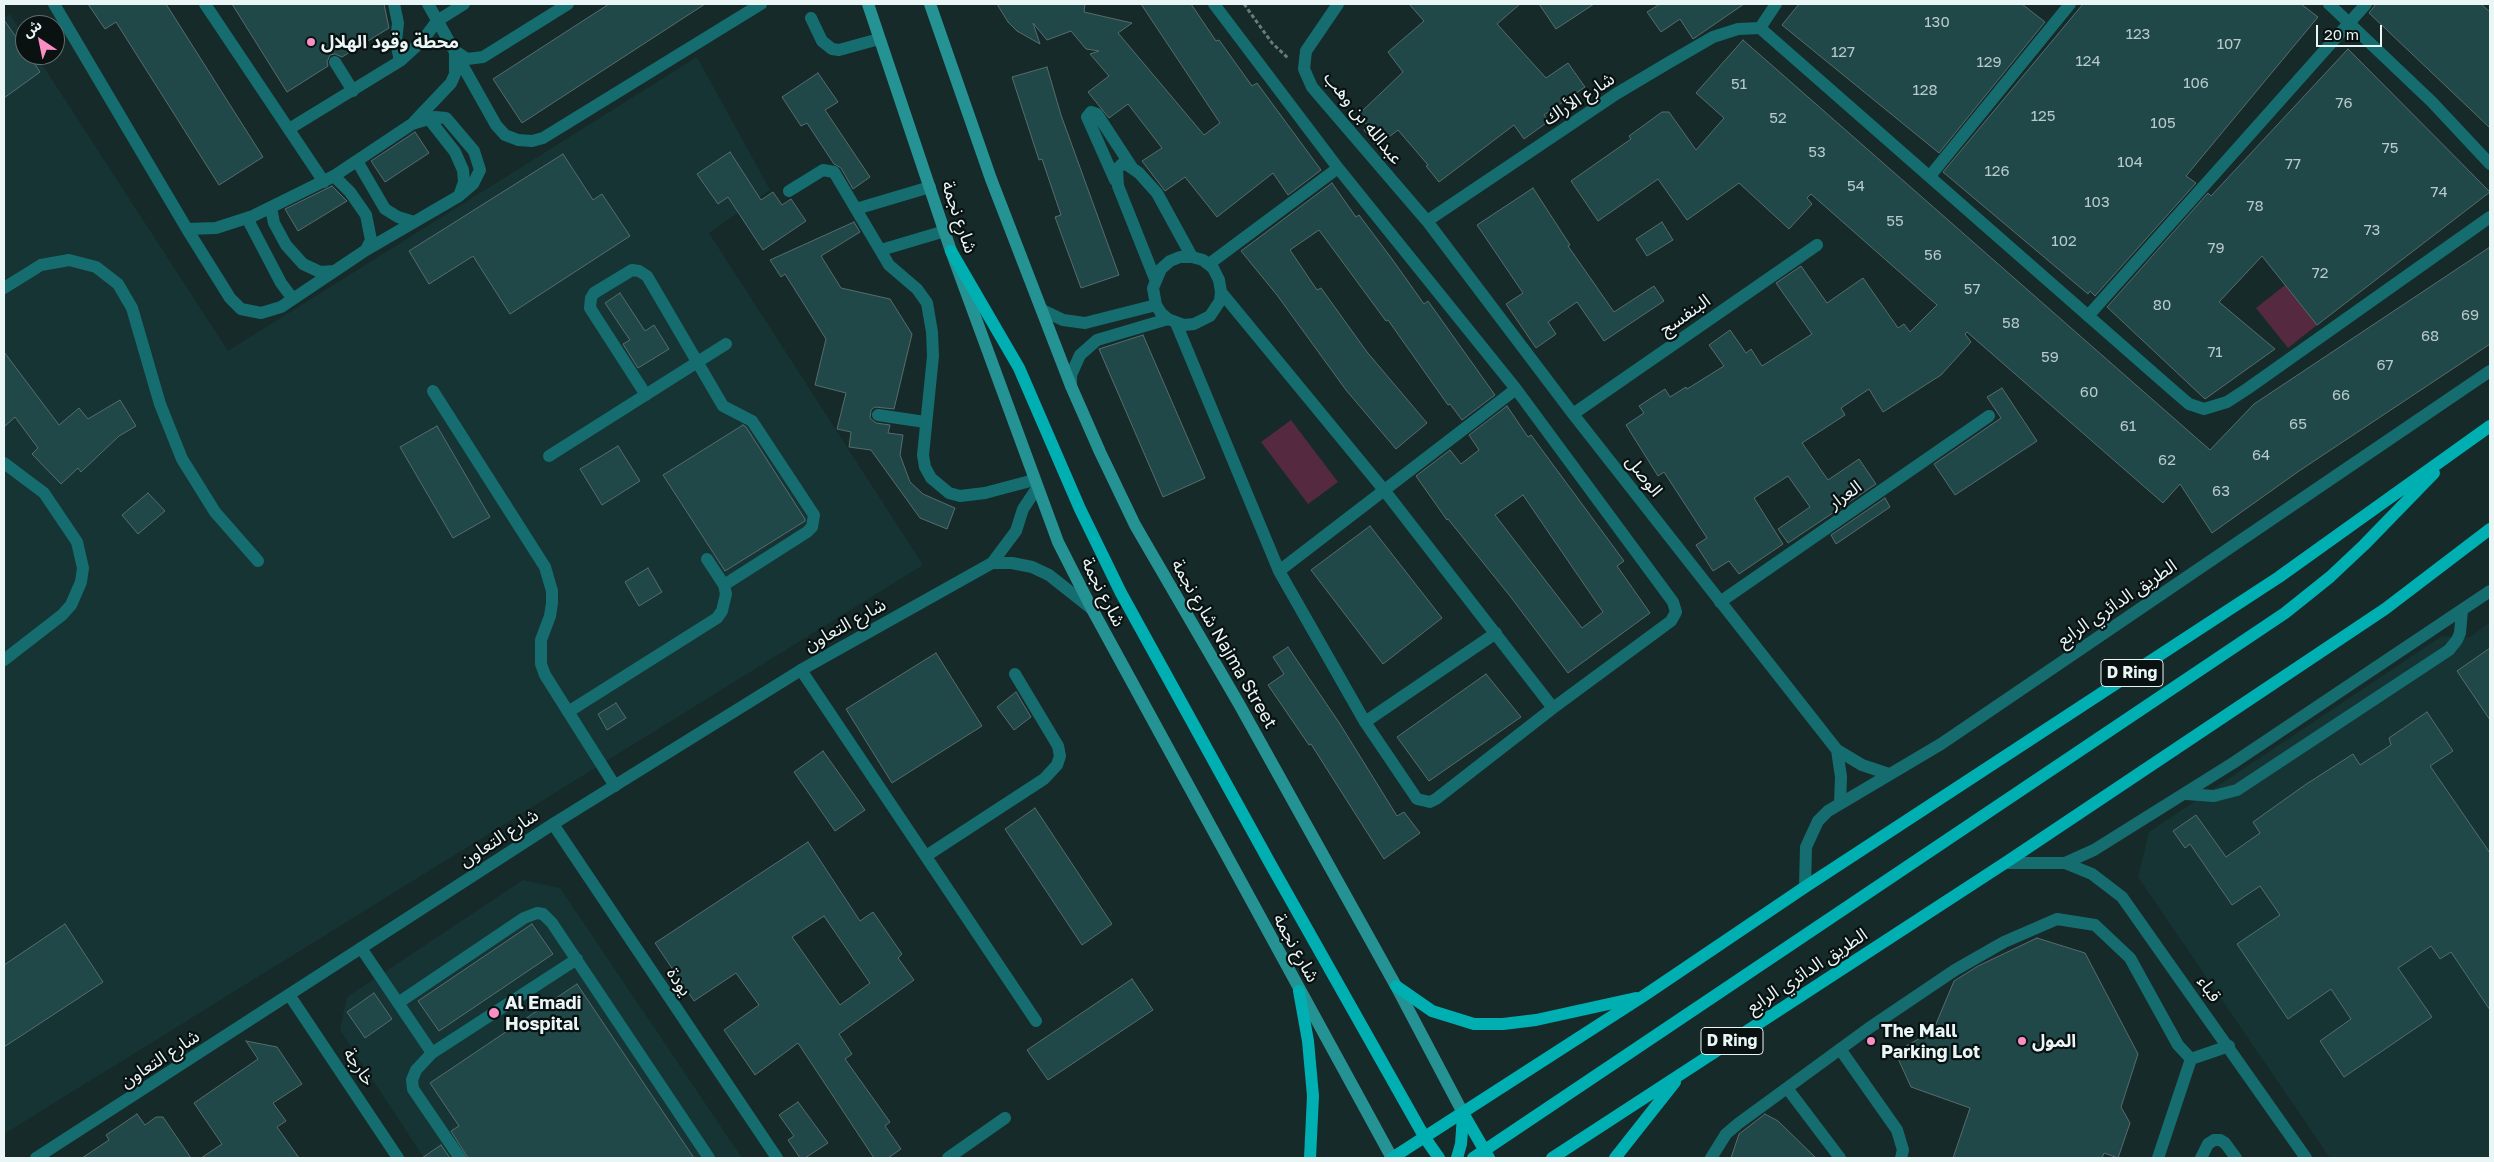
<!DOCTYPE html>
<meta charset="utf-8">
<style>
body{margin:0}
#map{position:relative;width:2494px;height:1162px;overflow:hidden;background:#162a2a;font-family:"Golos Text","Noto Sans Arabic",sans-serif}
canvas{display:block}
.frame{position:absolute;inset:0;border:5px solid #eaf6f6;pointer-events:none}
.north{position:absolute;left:15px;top:15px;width:50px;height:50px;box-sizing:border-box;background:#091111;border:1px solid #636d6d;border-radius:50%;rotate:326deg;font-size:14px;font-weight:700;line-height:20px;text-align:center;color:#eaf6f6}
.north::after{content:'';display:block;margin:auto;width:18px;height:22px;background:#fb8fc5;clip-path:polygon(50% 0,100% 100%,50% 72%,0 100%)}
.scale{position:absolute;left:2316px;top:25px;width:66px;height:22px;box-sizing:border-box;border:2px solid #eaf6f6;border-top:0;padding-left:6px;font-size:15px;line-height:18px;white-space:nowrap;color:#eaf6f6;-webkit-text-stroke:4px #091111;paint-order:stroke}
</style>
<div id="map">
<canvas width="2494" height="1162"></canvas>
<div class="frame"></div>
<div class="north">ش</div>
<div class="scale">20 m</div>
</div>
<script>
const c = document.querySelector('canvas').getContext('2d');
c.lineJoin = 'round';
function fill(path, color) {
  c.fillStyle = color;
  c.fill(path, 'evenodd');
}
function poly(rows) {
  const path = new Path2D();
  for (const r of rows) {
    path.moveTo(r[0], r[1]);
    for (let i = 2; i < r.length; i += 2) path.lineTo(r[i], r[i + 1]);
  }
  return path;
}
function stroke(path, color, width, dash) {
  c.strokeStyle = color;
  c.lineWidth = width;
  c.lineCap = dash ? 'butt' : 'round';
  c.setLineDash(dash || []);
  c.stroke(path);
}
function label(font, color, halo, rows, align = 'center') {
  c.font = font + ' "Golos Text","Noto Sans Arabic",sans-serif';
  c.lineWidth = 4.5;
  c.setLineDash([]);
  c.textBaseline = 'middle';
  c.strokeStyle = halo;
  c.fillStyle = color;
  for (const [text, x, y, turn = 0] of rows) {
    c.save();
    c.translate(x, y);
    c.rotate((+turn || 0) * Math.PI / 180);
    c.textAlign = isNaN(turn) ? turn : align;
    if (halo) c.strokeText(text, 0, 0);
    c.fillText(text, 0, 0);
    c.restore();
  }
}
fill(poly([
 [10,14,25,38,25,55,36,55,228,351,697,57,770,190,709,233,923,565,4,1134,4,18],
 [2490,622,2490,1158,2330,1158,2138,877,2149,832,2442,636,2470,637],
 [523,880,560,888,742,1158,424,1158,340,1030,347,997]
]), '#163434');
fill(poly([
 [2285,285,2317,325,2288,348,2256,308],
 [1291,420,1338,482,1308,504,1261,442]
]), '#552940');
const building = poly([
 [88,4,166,4,263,157,219,185,116,22,105,29,88,4],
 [232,4,384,4,389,28,342,57,335,54,330,55,327,62,328,66,287,92,232,4],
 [609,4,705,4,522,123,493,79,609,4],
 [997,4,1085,4,1084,12,1132,23,1118,33,1204,135,1220,123,1141,4,1191,4,1216,41,1219,40,1252,86,1257,83,1321,170,1288,195,1273,173,1217,217,1185,177,1165,191,1142,161,1162,148,1128,104,1109,118,1088,92,1109,76,1090,54,1099,51,1086,49,1071,31,1047,40,1033,23,1040,44,1017,31,1008,22,997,4],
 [1409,4,1520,4,1497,24,1546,78,1568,63,1585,87,1544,115,1549,121,1524,139,1514,125,1439,182,1426,166,1428,165,1398,130,1377,146,1364,130,1368,126,1358,115,1403,72,1388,52,1424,21,1409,4],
 [1539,4,1594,4,1556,29,1539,4],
 [1660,4,1744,4,1693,39,1680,19,1661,32,1647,12,1660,4],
 [1799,4,2022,4,2045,22,1939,153,1782,25,1799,4],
 [2083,4,2301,4,2318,17,2186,176,2196,183,2095,296,2090,291,2088,294,1943,172,2083,4],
 [2376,4,2481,4,2490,12,2490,128,2369,13,2376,4],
 [4,20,25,50,25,55,29,55,40,72,4,98,4,20],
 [1743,40,2210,450,2254,404,2490,247,2490,344,2299,471,2212,533,2180,484,2163,503,1967,332,1965,334,1971,342,1941,375,1883,412,1869,389,1841,408,1845,415,1802,443,1828,480,1859,459,1876,484,1788,543,1778,529,1810,507,1788,476,1754,498,1783,544,1739,574,1729,561,1713,571,1696,545,1707,538,1664,472,1658,476,1626,425,1644,413,1639,406,1665,389,1670,397,1686,387,1687,389,1724,366,1709,345,1730,330,1746,353,1751,349,1762,366,1812,334,1776,283,1801,266,1827,303,1863,278,1898,328,1904,324,1910,332,1937,305,1811,194,1807,198,1812,204,1789,229,1739,183,1687,220,1658,179,1598,221,1571,181,1631,139,1629,136,1662,112,1669,112,1696,150,1724,118,1696,93,1743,40],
 [2348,49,2490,192,2317,325,2262,256,2219,302,2275,349,2205,399,2107,307,2208,193,2211,196,2348,49],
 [1047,67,1061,115,1119,275,1081,288,1055,217,1061,215,1042,159,1039,160,1012,77,1047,67],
 [818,73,838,102,825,110,870,177,853,189,841,168,834,164,807,123,801,126,782,97,818,73],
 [415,132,429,153,385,182,371,161,415,132],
 [730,152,761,200,773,192,782,205,791,199,806,221,763,250,728,197,718,204,697,174,730,152],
 [563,154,593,200,602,194,630,236,510,314,473,256,429,284,409,251,563,154],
 [1332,183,1356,217,1359,215,1392,259,1424,304,1428,301,1495,395,1462,420,1450,404,1448,405,1388,320,1386,321,1319,230,1290,250,1317,290,1321,288,1367,352,1427,423,1396,449,1346,390,1277,295,1241,251,1332,183],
 [332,186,347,201,298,231,285,209,332,186],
 [1533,188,1570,245,1568,246,1614,312,1654,286,1664,301,1604,341,1577,302,1548,322,1556,334,1536,348,1506,304,1523,293,1477,225,1533,188],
 [854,222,860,232,821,256,841,288,890,299,912,334,894,409,875,407,871,410,870,418,876,423,890,425,888,433,903,435,900,455,910,482,923,494,955,508,947,529,920,518,871,450,849,447,851,432,837,429,846,393,815,385,826,339,785,274,781,277,770,260,854,222],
 [1662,222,1673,240,1647,256,1636,239,1662,222],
 [620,293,645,331,654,325,669,349,638,368,623,344,630,340,605,303,620,293],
 [1143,335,1205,478,1163,497,1099,349,1143,335],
 [4,352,59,425,79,408,88,419,120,400,136,426,119,436,81,472,78,468,61,484,32,454,38,448,15,417,4,427,4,352],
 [2002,388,2037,441,1955,495,1934,464,2001,418,1987,397,2002,388],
 [1507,406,1528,437,1531,435,1624,561,1617,566,1650,613,1568,673,1510,596,1448,519,1447,520,1416,476,1450,450,1461,464,1479,450,1469,435,1507,406],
 [1523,495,1603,612,1582,628,1495,515,1523,495],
 [743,425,746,427,805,519,805,521,725,571,663,475,743,425],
 [437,426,490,517,453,538,400,447,437,426],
 [618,446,640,481,602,505,580,469,618,446],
 [148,493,165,511,138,534,122,515,148,493],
 [1885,498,1890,507,1836,544,1831,535,1885,498],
 [1370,526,1442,618,1383,664,1311,570,1370,526],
 [648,568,662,592,639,606,625,582,648,568],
 [1288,647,1340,724,1397,816,1404,812,1420,833,1384,859,1311,744,1309,745,1268,685,1284,674,1273,657,1288,647],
 [2490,648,2490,720,2457,671,2490,648],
 [936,653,982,726,892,783,846,709,936,653],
 [1486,674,1521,717,1429,781,1397,737,1486,674],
 [1016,692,1031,717,1014,730,997,707,1016,692],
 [616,703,626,718,607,730,598,714,616,703],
 [2427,712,2453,751,2430,766,2490,853,2490,1010,2451,952,2440,959,2431,946,2398,968,2432,1017,2344,1077,2320,1041,2351,1019,2331,989,2288,1019,2237,944,2280,915,2260,886,2232,905,2190,844,2185,848,2173,831,2196,815,2226,857,2260,833,2253,822,2305,785,2353,754,2360,765,2391,745,2389,738,2427,712],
 [823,751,865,810,835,831,794,772,823,751],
 [1035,808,1112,924,1082,945,1005,829,1035,808],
 [808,842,860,921,873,912,902,954,898,958,914,980,839,1034,852,1054,845,1059,890,1122,885,1126,901,1149,888,1158,874,1158,798,1043,755,1075,724,1030,759,1005,736,973,694,1001,655,943,808,842],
 [824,916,870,983,840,1005,792,937,824,916],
 [65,924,103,982,4,1047,4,965,65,924],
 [532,924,553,954,439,1031,418,1001,532,924],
 [2037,938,2085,953,2138,1054,2121,1107,2130,1123,2118,1158,2104,1153,2102,1158,1953,1158,1970,1108,1911,1087,1895,1052,1933,1031,1954,981,1978,966,2037,938],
 [1132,979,1153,1010,1048,1080,1027,1050,1132,979],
 [577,984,694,1158,468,1158,451,1131,459,1126,430,1083,577,984],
 [374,993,392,1019,365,1038,347,1012,374,993],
 [246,1041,277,1047,302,1084,273,1103,286,1121,277,1127,299,1158,201,1158,222,1144,194,1103,258,1059,246,1041],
 [798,1102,828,1143,805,1158,800,1158,788,1140,794,1136,779,1115,798,1102],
 [137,1114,145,1125,156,1117,163,1117,191,1158,82,1158,109,1140,106,1135,137,1114],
 [1765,1114,1778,1121,1816,1158,1731,1158,1739,1134,1765,1114],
 [441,1145,450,1158,422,1158,441,1145]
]);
fill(building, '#214849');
stroke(building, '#576c6c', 1);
stroke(poly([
 [1244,4,1272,43,1289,59]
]), '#6a7b7b', 3, [4, 2.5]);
stroke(poly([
 [54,4,187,229],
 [205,4,324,182],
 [394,4,398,23,396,42,400,61],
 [428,4,496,125,505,135,518,140,532,141,543,138,761,4],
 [811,18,822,41,832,49,839,50,879,39],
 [455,51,467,59,483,57,568,4],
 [335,62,353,91],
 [435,117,446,118,474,151,480,170,473,184,459,196,366,250,281,307,261,313,241,309,230,298,187,229,216,228,253,216,334,176,412,124,435,117],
 [429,119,455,152,463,170,464,182,459,196],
 [414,122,451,83,455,74,455,55],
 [289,129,400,61,423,40,437,21,464,4],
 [357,161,385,209,398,217,414,222],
 [334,176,350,192,366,215,371,240,366,250],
 [789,191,823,170,834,172,889,265,917,289,927,303,932,332,933,356,923,455,925,467,931,478,949,493,960,496,985,493,1034,480],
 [271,208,274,223,286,245,303,264,320,272,334,271],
 [856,209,930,187],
 [247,218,281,283,293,299],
 [881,250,945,231],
 [4,288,41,265,69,260,96,267,118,284,132,308,160,404,182,459,215,512,258,561],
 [433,391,545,567,552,591,552,603,550,616,541,640,541,664,545,675,615,786],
 [646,395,590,308,591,298,594,293,632,270,639,271,647,276,723,406,752,421,814,515,812,527,807,532,724,585],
 [878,415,925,422],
 [549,456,726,344],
 [4,463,44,493,77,542,83,568,81,582,71,605,62,615,4,660],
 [801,670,1036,1021],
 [568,712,717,618,722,611,726,594,724,585,707,559],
 [2186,794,2214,796,2237,790,2449,650,2457,640,2460,633,2462,610],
 [926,856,1044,779,1057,765,1060,756,1058,746,1015,674],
 [361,948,432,1053],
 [398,1003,524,918,537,913,543,914,552,923,709,1158],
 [1840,1049,1897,1130,1903,1150,1901,1158],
 [1787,1088,1840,1158],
 [460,1158,413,1089,412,1080,416,1070,432,1053,577,959],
 [1711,1158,1726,1134,1739,1123,1869,1028,1955,970,2004,942,2057,919,2095,925,2130,958,2178,1045,2191,1059],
 [2158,1158,2191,1059,2229,1046],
 [2201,1158,2208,1144,2214,1140,2220,1140,2225,1143,2236,1158]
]), '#166d6f', 12);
stroke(poly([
 [1338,4,1306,51,1304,69,1312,87,1427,221,1573,414,1837,750,1862,765,1889,774],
 [2329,4,2432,102,2490,164],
 [1760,28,2175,392,2189,404,2204,409,2227,402,2247,389,2490,217],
 [1760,28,1776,4],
 [1930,176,2070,4],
 [1115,180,1087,117,1091,112,1097,114,1133,169],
 [1427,221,1616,94,1668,63,1713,37,1738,29,1760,28],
 [1209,264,1338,168],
 [1155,279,1118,186,1117,169,1122,164,1126,164,1139,173,1157,193,1192,257],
 [1221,292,1220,301,1210,316,1194,324,1184,325,1168,319,1161,313,1156,305,1153,288,1161,269,1170,261,1180,257,1192,257,1203,260,1213,268,1219,280,1221,292,1384,490,1553,708],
 [1042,310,1063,320,1085,323,1156,305],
 [2088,316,2366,4],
 [1176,323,1279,571,1365,722,1417,799,1430,802,1436,799,1553,708,1671,621,1676,612,1673,602,1516,389,1338,168,1214,4],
 [1071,386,1071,375,1080,355,1097,340,1168,319],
 [1573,414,1817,245],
 [992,563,1012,563,1032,567,1049,575,1092,609],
 [1279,571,1516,389],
 [1720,602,1989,416],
 [1365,722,1496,633],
 [1837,750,1841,777,1840,804],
 [553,824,777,1158],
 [2005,863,2065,863,2094,850,2233,763,2490,591],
 [2065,863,2092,874,2122,897,2306,1158],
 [1805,887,1806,847,1818,821,1828,811,1941,744,2490,371],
 [290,996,398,1158],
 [36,1158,553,824,801,670,992,563,1016,531,1023,509,1037,488],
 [948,1158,1005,1118]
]), '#166d6f', 12);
stroke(poly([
 [868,4,951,251,1058,542,1092,609,1392,1158],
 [930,4,991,179,1071,386,1100,452,1135,525,1239,704,1396,986,1463,1113]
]), '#259293', 12);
stroke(poly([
 [951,251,1019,368,1080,509,1121,593,1271,865,1425,1138,1439,1158],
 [1396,986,1432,1011,1474,1024,1503,1024,1536,1020,1636,998],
 [1299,991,1308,1041,1313,1096,1310,1158],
 [1463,1113,1489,1158],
 [1392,1158,1645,995,1805,887,2279,577,2490,426],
 [1457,1158,1461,1144,1463,1116],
 [1473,1158,2285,613,2330,577,2364,545,2434,473],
 [1552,1158,2005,863,2385,609,2490,529],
 [1615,1158,1675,1082]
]), '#00afb1', 12);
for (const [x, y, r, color] of [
 [311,42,5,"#fb8fc5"],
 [494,1013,6,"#fb8fc5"],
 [1871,1041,5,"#fb8fc5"],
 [2022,1041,5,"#fb8fc5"]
]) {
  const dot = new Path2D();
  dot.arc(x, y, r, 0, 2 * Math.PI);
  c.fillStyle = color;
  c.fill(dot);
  stroke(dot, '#091111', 2);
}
label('15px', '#b8cacb', null, [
 ["130",1937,22],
 ["123",2138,34],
 ["107",2229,44],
 ["127",1843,52],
 ["124",2088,61],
 ["129",1989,62],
 ["106",2196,83],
 ["51",1739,84],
 ["128",1925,90],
 ["76",2344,103],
 ["125",2043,116],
 ["52",1778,118],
 ["105",2163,123],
 ["75",2390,148],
 ["53",1817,152],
 ["104",2130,162],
 ["77",2293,164],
 ["126",1997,171],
 ["54",1856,186],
 ["74",2439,192],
 ["103",2097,202],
 ["78",2255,206],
 ["55",1895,221],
 ["73",2372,230],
 ["102",2064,241],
 ["79",2216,248],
 ["56",1933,255],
 ["72",2320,273],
 ["57",1972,289],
 ["80",2162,305],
 ["69",2470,315],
 ["58",2011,323],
 ["68",2430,336],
 ["71",2215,352],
 ["59",2050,357],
 ["67",2385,365],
 ["60",2089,392],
 ["66",2341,395],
 ["65",2298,424],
 ["61",2128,426],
 ["64",2261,455],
 ["62",2167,460],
 ["63",2221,491]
]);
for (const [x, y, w] of [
 [2132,673,62],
 [1732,1041,62]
]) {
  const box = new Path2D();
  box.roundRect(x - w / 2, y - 13.5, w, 27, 4);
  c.fillStyle = '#091111';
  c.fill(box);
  stroke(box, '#eaf6f6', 1);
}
label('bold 16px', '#eaf6f6', null, [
 ["D Ring",2132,673],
 ["D Ring",1732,1041]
]);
label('bold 18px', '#eaf6f6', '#091111', [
 ["محطة وقود الهلال",321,42],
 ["Al Emadi",505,1003],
 ["Hospital",505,1024],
 ["The Mall",1881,1031],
 ["Parking Lot",1881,1052],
 ["المول",2032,1041]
], 'left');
label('18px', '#eaf6f6', '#091111', [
 ["شارع الأراك",1579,99,-33],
 ["عبدالله بن وهب",1363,118,51],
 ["شارع نجمة",959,217,71],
 ["البنفسج",1685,315,-35],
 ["الوصل",1644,476,52],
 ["العرار",1845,495,-35],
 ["شارع نجمة",1103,592,63],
 ["الطريق الدائري الرابع",2117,603,-34],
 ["شارع التعاون",845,625,-29],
 ["شارع نجمة Najma Street",1224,644,60],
 ["شارع التعاون",499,838,-33],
 ["شارع نجمة",1296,948,61],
 ["الطريق الدائري الرابع",1807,971,-33],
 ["يودة",679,982,56],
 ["قباء",2209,989,55],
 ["شارع التعاون",160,1059,-33],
 ["خارجة",359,1067,56]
]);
</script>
